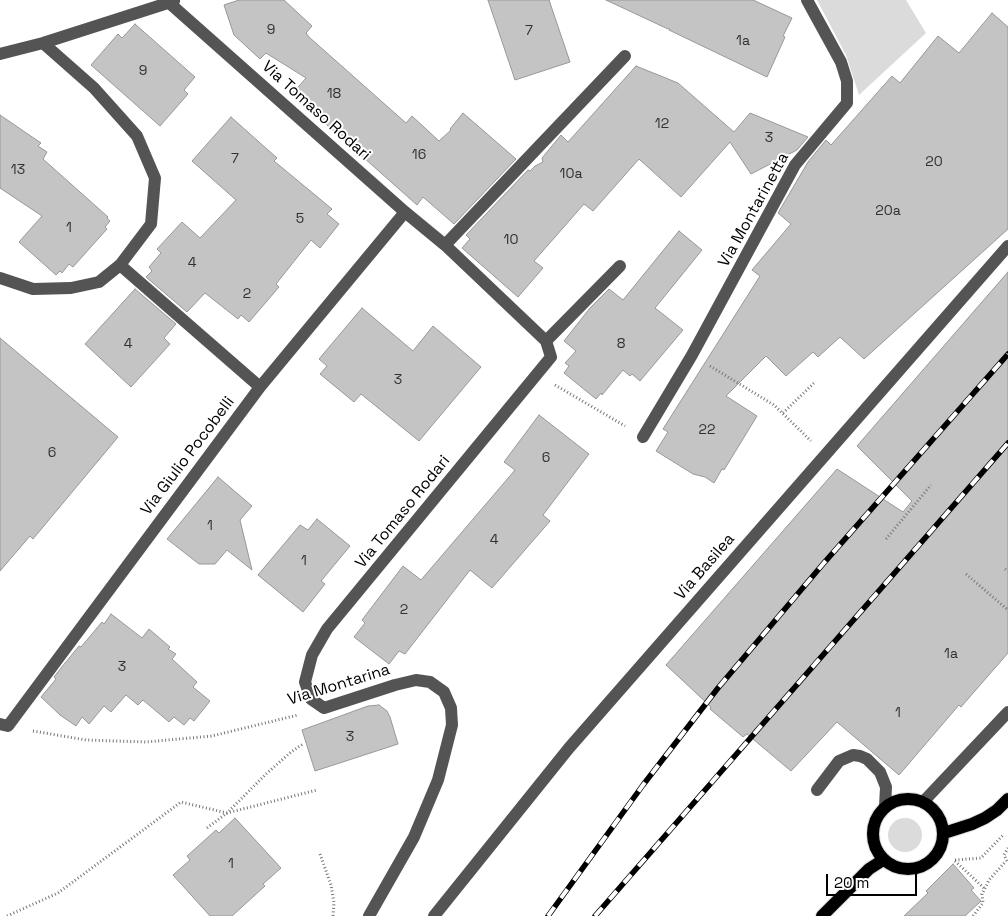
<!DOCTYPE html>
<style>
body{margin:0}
#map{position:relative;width:1008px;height:916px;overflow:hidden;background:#fff;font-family:"Space Grotesk",sans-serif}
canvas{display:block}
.scale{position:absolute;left:826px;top:874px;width:91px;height:22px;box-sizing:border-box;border:2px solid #000;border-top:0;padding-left:6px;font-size:15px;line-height:18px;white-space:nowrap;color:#000;-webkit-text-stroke:4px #fff;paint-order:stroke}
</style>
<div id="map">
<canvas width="1008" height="916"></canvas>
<div class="scale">20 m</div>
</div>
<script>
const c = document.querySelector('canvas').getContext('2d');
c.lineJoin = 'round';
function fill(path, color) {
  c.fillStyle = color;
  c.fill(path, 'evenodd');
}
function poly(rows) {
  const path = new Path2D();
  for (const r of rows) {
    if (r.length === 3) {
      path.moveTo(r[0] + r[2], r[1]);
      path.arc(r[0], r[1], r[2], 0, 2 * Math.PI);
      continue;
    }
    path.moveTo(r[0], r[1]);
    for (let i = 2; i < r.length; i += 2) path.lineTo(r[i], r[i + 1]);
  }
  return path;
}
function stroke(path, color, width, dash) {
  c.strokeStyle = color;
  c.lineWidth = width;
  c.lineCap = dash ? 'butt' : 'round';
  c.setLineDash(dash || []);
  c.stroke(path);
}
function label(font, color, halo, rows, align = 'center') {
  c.font = font + ' "Space Grotesk",sans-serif';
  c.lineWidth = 4;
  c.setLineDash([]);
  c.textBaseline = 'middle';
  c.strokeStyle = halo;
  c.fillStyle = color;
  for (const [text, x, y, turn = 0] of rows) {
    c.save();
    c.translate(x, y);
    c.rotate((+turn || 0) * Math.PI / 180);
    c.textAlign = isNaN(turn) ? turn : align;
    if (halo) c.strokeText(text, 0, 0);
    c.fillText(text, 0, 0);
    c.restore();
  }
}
fill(poly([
 [817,0,906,0,926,33,859,95,846,55],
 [905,835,17]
]), '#dbdbdb');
const building = poly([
 [239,0,284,0,312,26,306,33,309,37,406,123,412,116,439,141,451,130,450,129,463,113,516,159,454,224,423,197,417,205,292,94,306,78,266,53,260,59,234,35,224,5,239,0],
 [488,0,549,0,570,62,515,80,488,0],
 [606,0,753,0,792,18,783,36,785,37,767,77,669,30,670,29,668,29,606,0],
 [992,13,1008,27,1008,229,864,359,840,337,818,357,813,352,786,376,766,356,726,396,757,416,724,470,722,469,714,483,705,477,693,474,656,451,668,432,663,429,760,276,752,270,791,224,778,213,808,162,826,140,831,145,892,76,900,83,938,36,959,53,992,13],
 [135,24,195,77,184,90,188,94,160,126,91,65,118,34,122,38,135,24],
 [636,66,678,83,734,132,750,113,808,137,797,150,751,174,730,142,681,197,639,159,593,211,584,204,534,261,543,268,518,297,462,248,470,239,466,235,528,170,530,171,535,166,543,162,542,158,561,135,568,142,636,66],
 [0,115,41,143,38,146,47,152,43,159,108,217,107,218,110,221,105,227,107,229,73,267,69,264,62,273,60,271,56,275,19,242,42,216,0,188,0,115],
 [231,117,277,158,274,161,332,209,327,214,339,224,320,248,311,240,276,284,279,287,249,322,241,315,238,319,205,293,187,312,146,277,152,271,149,267,161,253,157,249,182,222,200,238,236,200,192,161,231,117],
 [679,231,702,250,655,308,683,330,640,381,632,374,630,376,623,370,602,395,601,393,596,399,564,373,569,366,565,363,576,351,564,341,590,308,609,289,623,300,679,231],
 [1008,272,1008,653,961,707,959,705,899,775,837,722,791,771,747,734,743,737,710,709,711,707,666,665,837,469,903,512,912,501,857,446,1008,272],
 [135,289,176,324,164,338,170,344,131,387,85,344,135,289],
 [362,308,413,351,433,326,481,367,419,441,361,394,354,402,320,374,327,366,319,359,362,308],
 [0,338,118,437,33,539,30,536,0,571,0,338],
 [539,415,589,454,543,515,550,521,492,588,470,570,405,654,399,651,389,664,354,637,365,623,362,620,403,566,421,580,515,470,504,462,539,415],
 [218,477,252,506,240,520,252,570,227,550,215,564,199,564,167,539,218,477],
 [317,519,350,546,321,581,325,584,303,612,258,575,300,525,308,530,317,519],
 [111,614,142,638,149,629,170,647,168,649,176,654,172,659,197,682,193,687,210,701,194,721,190,718,184,725,174,717,169,722,143,700,138,705,126,695,111,712,104,706,89,724,82,717,76,726,60,715,41,697,56,679,54,677,61,668,79,646,81,647,102,622,104,624,111,614],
 [379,705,387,711,390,717,398,744,315,771,302,730,368,706,379,705],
 [235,818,281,868,263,884,265,886,232,916,210,916,173,875,190,860,187,856,216,830,219,833,235,818],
 [953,864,974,888,971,890,981,901,965,916,904,916,928,893,926,891,953,864]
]);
fill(building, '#c4c4c4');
stroke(building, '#989898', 1);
const major = poly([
 [908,834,35],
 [944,833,972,824,985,818,997,810,1008,799],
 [822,916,869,869,883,860]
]);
stroke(major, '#dbdbdb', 14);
stroke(poly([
 [710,366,774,405,811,441],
 [555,385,625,426],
 [783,413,815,382],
 [886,539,931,485],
 [1005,569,1008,571],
 [966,574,1008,610],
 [33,731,86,740,146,742,212,736,298,715],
 [207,828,227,813,317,790],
 [320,854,331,885,334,903,333,916],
 [955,860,981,858,1004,834],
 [955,861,985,889],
 [1007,861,1004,855,1008,848],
 [7,916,58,893,181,802,227,813,266,774,291,752,303,744],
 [973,916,983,903,982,894,989,880,1006,861]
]), '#767676', 3, [1, 2.5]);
stroke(poly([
 [166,0,405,212,445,245,546,341,551,357,327,629,312,655,305,682,311,699,324,708,395,685,416,680,430,682,444,692,451,708,452,725,438,780,414,837,369,916],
 [0,54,43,43,174,1],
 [445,245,625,56],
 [120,265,260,387],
 [0,278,33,289,71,288,99,282,120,265,151,224,155,178,137,136,94,88,43,43],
 [546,341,620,266],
 [643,437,692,355,795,165,847,103,847,81,841,62,807,0],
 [0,724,8,726,260,387,405,212],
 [817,790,839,761,853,755,860,756,867,759,880,772,886,787,885,807],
 [923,802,1008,712],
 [434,916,569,748,1008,246]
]), '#545454', 12);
stroke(major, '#000', 12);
const rail = poly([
 [548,916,643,785,718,688,823,564,1008,354],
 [595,916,1008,443]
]);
stroke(rail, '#000', 5.5);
stroke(rail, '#fff', 4, [11]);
label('14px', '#313131', null, [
 ["9",271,30],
 ["7",529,31],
 ["1a",743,41],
 ["9",143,71],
 ["18",334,94],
 ["12",662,124],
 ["3",769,138],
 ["16",419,155],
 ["7",235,159],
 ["20",934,162],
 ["13",18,170],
 ["10a",571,174],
 ["20a",888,211],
 ["5",300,219],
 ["1",69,228],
 ["10",511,240],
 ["4",192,263],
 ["2",247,294],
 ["4",128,344],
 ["8",621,344],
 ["3",398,380],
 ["22",707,430],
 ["6",52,453],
 ["6",546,458],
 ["1",210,526],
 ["4",494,540],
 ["1",304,561],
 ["2",404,610],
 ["1a",951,654],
 ["3",122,667],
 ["1",898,713],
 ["3",350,737],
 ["1",231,864]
]);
label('16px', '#000', '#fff', [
 ["Via Tomaso Rodari",316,111,42],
 ["Via Montarinetta",754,210,-61],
 ["Via Giulio Pocobelli",188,456,-53],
 ["Via Tomaso Rodari",403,512,-51],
 ["Via Basilea",705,567,-49],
 ["Via Montarina",339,685,-17]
]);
</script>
